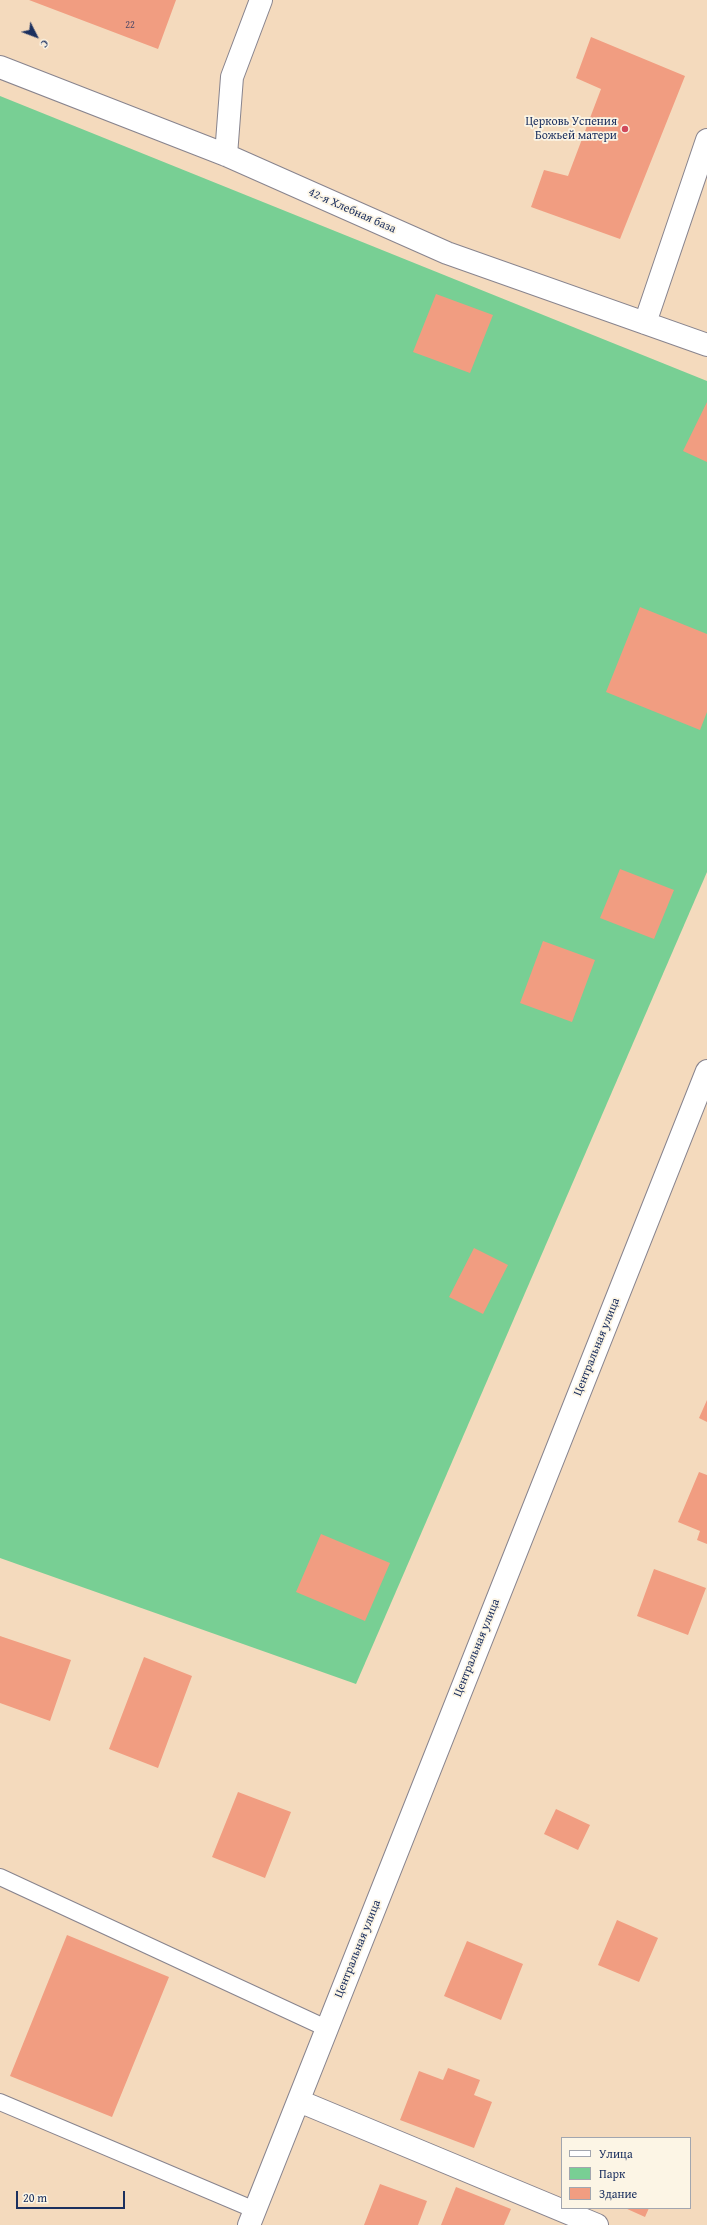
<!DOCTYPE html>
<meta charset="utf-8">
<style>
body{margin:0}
#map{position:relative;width:707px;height:2225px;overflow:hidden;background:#f4dabd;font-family:"Gentium Book Plus",serif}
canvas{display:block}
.legend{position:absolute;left:561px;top:2137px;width:130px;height:72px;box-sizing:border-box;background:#fcf5e5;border:1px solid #a2a6af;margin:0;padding:5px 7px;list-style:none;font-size:12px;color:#1b2f5e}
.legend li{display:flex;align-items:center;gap:8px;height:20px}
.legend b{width:20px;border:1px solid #a2a6af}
.north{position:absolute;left:16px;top:16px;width:40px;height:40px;-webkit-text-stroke:3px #fcf5e5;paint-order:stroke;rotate:132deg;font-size:11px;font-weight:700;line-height:16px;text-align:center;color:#1b2f5e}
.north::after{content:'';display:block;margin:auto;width:14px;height:18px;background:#1b2f5e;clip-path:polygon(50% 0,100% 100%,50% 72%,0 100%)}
.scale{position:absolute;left:16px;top:2191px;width:109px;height:18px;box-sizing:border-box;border:2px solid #1b2f5e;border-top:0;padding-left:5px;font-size:12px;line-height:14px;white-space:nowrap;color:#1b2f5e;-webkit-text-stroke:3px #fcf5e5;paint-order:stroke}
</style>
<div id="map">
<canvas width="707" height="2225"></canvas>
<ul class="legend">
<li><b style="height:5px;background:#fff"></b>Улица</li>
<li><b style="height:11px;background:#78cf94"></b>Парк</li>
<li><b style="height:11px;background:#f19d81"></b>Здание</li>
</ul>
<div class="north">С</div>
<div class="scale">20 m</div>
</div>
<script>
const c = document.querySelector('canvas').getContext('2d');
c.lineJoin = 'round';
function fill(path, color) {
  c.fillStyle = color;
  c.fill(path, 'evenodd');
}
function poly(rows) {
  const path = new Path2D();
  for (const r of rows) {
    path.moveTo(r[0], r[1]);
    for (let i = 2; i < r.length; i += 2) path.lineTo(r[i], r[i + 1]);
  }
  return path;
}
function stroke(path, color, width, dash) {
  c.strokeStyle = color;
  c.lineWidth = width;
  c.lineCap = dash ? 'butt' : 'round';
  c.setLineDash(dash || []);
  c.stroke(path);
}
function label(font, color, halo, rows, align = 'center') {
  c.font = font + ' "Gentium Book Plus",serif';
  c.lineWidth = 3.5;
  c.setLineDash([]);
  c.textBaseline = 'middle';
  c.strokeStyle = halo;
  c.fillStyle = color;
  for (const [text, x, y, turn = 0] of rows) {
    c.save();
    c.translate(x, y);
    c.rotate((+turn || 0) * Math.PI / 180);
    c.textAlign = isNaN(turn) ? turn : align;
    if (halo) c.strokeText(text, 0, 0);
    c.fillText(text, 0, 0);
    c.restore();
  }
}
fill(poly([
 [0,96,707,381,707,872,356,1684,0,1558]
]), '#78cf94');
fill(poly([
 [29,0,176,0,158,49],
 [591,37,685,76,620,239,531,207,544,170,568,176,601,89,576,78],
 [436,294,493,315,470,373,413,352],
 [707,402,707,462,683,451],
 [640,607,707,634,707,712,700,730,606,692],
 [620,869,674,890,654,939,600,918],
 [543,941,595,960,572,1022,520,1003],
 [474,1248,508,1265,483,1314,449,1297],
 [707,1400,707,1422,699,1418],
 [699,1472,707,1475,707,1544,697,1540,700,1531,678,1522],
 [321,1534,390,1563,365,1621,296,1592],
 [654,1569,706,1588,688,1635,637,1616],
 [0,1636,71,1660,50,1721,0,1703],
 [144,1657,192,1676,158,1768,109,1749],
 [238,1792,291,1812,265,1878,212,1857],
 [556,1809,590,1825,578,1850,544,1834],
 [617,1920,658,1938,639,1982,598,1965],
 [67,1935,169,1977,112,2117,10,2076],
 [467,1941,523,1964,501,2020,444,1996],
 [448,2068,480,2080,474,2095,492,2102,474,2148,400,2120,419,2071,443,2080],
 [380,2184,427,2201,418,2225,364,2225],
 [456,2187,511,2209,504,2225,441,2225],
 [625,2208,649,2208,645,2217]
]), '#f19d81');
const service = poly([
 [0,1877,326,2028],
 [0,2102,255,2210]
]);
const minor = poly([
 [0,67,226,155,447,253,707,345],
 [226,155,232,77,261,0],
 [645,323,707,140],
 [299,2101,597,2225],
 [249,2225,707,1071]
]);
stroke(service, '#88848e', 18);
stroke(minor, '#88848e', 24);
stroke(service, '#fff', 16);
stroke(minor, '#fff', 22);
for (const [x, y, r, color] of [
 [625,129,4,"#d1495b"]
]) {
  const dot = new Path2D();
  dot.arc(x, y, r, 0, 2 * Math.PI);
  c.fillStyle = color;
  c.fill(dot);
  stroke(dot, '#fcf5e5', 1.5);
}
label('10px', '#504a67', null, [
 ["22",130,25]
]);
label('12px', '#1b2f5e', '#fcf5e5', [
 ["Церковь Успения",617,122],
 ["Божьей матери",617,136]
], 'right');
label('12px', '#1b2f5e', '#fcf5e5', [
 ["42-я Хлебная база",352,211,24],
 ["Центральная улица",597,1347,-68],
 ["Центральная улица",477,1648,-68],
 ["Центральная улица",358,1949,-68]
]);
</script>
